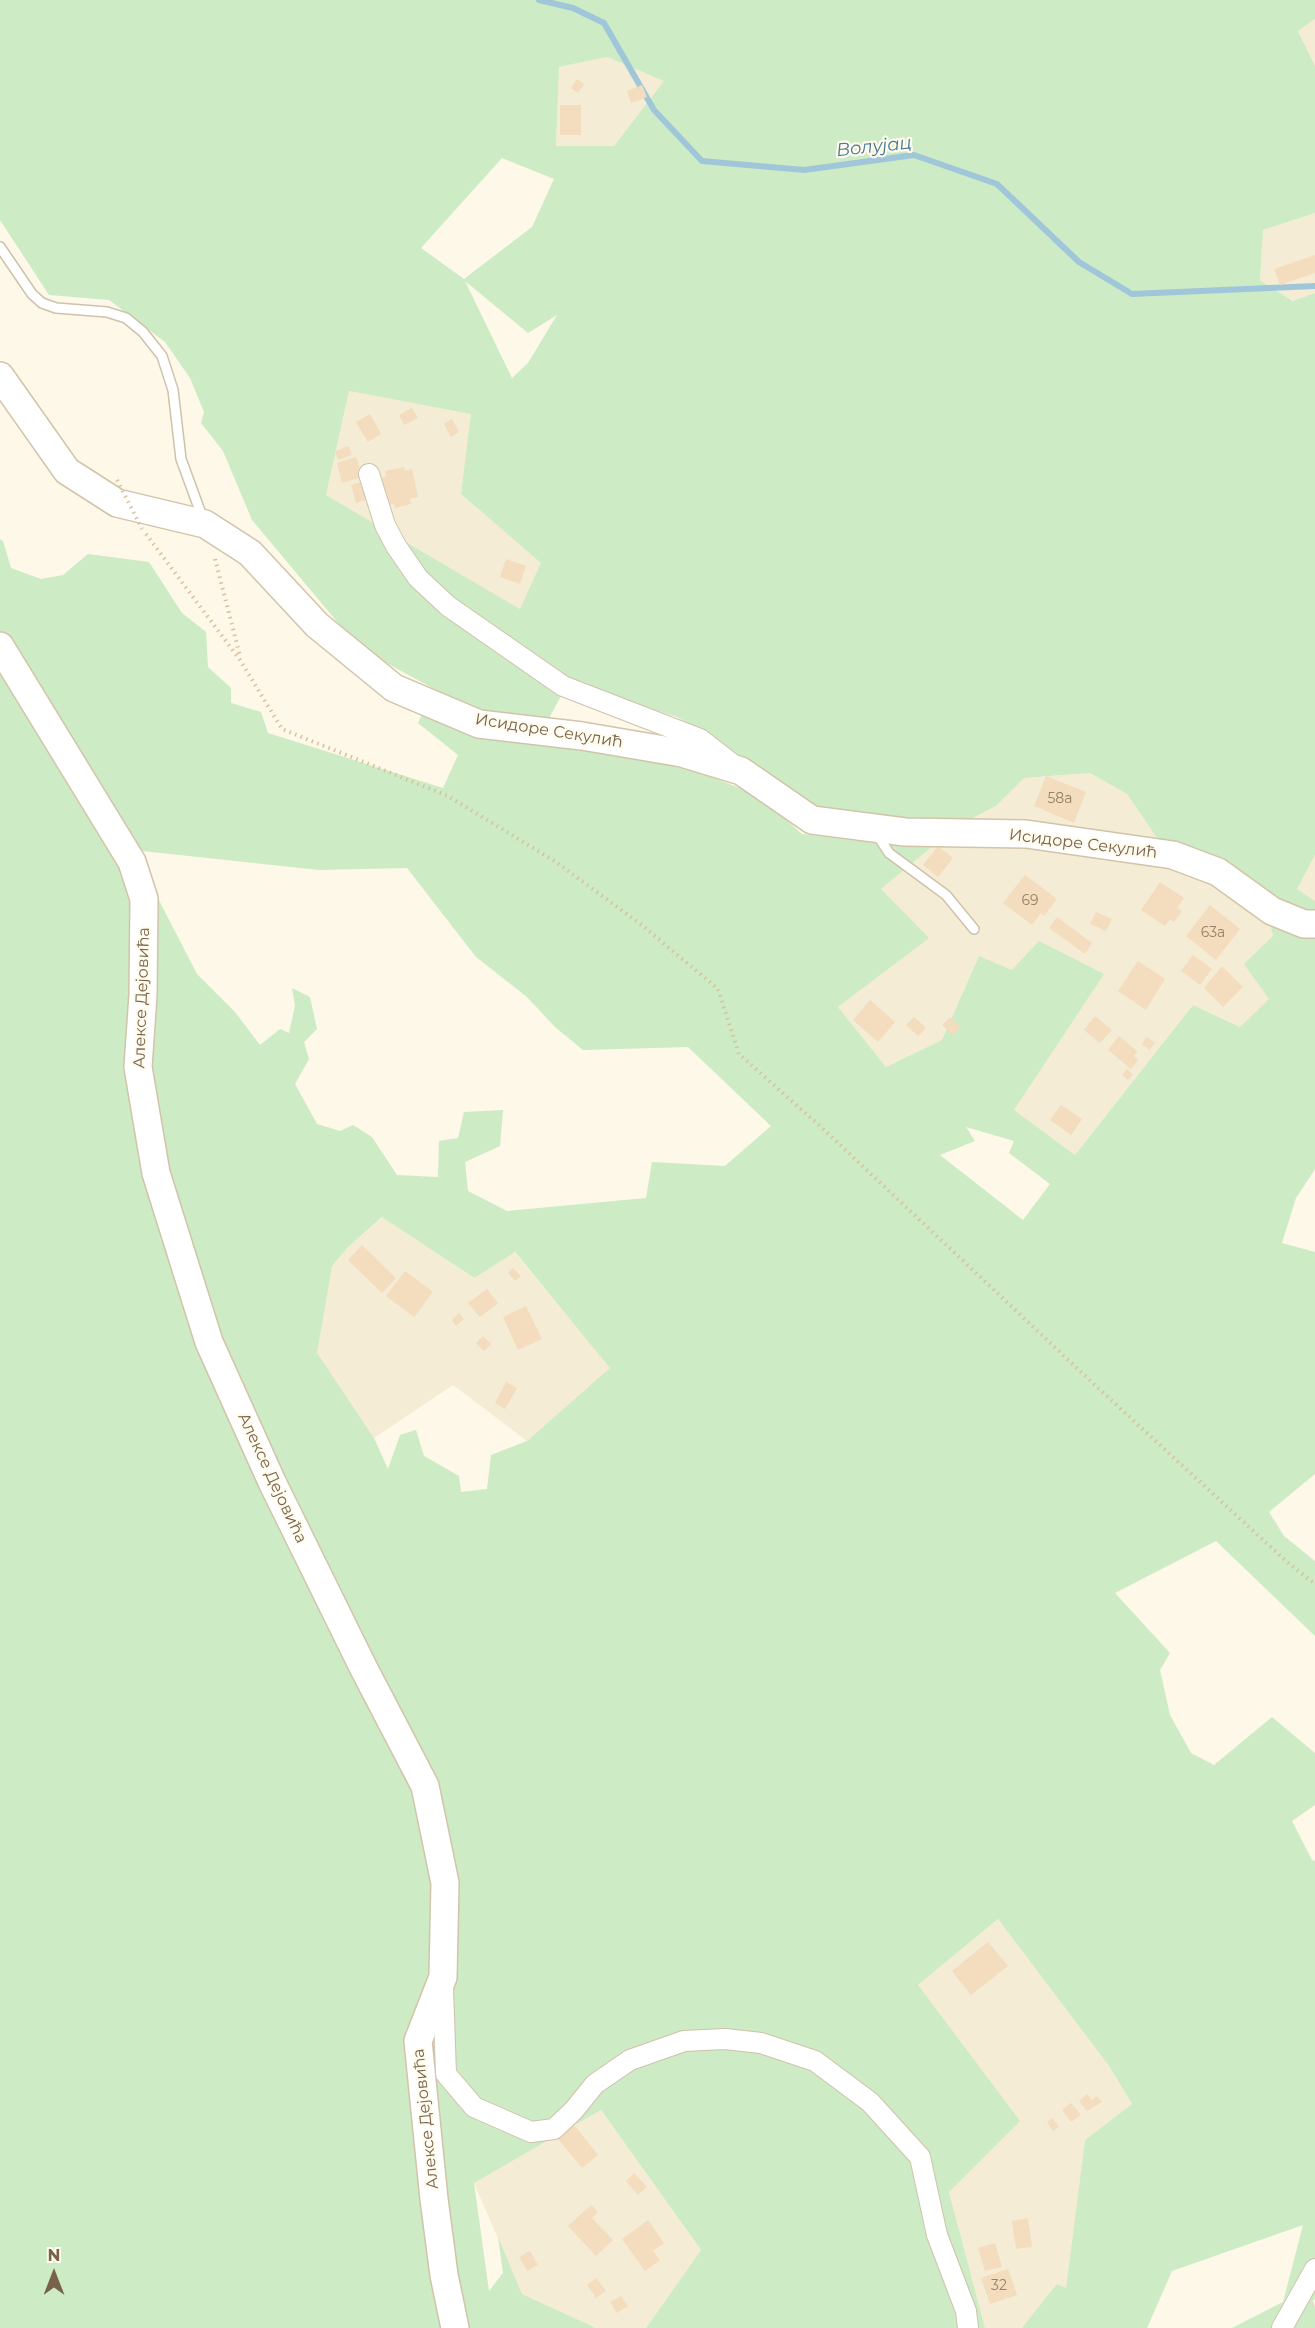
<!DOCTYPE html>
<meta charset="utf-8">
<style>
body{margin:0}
#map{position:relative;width:1315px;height:2328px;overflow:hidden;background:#fdf8e7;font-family:Montserrat,sans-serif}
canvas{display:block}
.north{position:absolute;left:24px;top:2244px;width:60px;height:60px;-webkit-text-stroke:4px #fffbee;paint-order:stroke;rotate:0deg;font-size:16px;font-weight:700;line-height:24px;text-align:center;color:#78634a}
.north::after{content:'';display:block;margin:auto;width:21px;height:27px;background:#78634a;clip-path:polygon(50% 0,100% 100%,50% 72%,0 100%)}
</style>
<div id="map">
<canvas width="1315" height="2328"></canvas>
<div class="north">N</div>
</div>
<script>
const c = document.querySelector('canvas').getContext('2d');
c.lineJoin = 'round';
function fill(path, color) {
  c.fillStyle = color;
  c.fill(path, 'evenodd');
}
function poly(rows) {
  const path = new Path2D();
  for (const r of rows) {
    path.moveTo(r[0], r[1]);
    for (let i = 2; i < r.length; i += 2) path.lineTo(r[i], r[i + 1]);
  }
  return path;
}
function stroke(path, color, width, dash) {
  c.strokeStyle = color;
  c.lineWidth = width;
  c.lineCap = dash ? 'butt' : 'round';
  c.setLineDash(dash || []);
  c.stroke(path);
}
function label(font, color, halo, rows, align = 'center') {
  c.font = font + ' Montserrat,sans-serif';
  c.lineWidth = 4.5;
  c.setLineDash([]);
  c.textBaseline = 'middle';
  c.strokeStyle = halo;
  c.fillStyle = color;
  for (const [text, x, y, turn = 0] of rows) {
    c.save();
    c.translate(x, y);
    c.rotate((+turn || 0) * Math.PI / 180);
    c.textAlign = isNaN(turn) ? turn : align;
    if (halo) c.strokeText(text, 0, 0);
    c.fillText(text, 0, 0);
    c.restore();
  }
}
fill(poly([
 [1315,19,1315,66,1298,31],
 [607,57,665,81,614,146,556,146,559,67],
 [1315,213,1315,293,1294,301,1260,280,1263,230],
 [349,391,472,414,461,494,542,563,520,609,326,495],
 [1090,773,1127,794,1159,841,1264,896,1273,936,1269,999,1240,1027,1193,1005,1075,1155,1014,1110,1103,974,1012,970,979,956,942,1040,886,1067,838,1007,928,938,881,889,957,826,996,806,1023,778],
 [1315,855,1315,901,1297,889],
 [383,1217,473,1278,514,1252,611,1368,527,1441,453,1385,374,1438,316,1353,332,1266,347,1248],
 [998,1919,1109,2066,1132,2104,1085,2140,1066,2290,1028,2328,985,2328,949,2192,918,1985],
 [601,2110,701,2250,646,2328,596,2328,522,2294,474,2183]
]), '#f5ecd5');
fill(poly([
 [0,0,1315,0,1315,19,1298,31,1315,66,1315,213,1263,230,1260,280,1293,301,1315,293,1315,855,1297,889,1315,901,1315,1169,1296,1198,1282,1243,1315,1252,1315,1474,1269,1512,1284,1536,1315,1561,1315,1636,1216,1541,1115,1593,1170,1653,1160,1670,1170,1715,1191,1753,1214,1765,1272,1717,1315,1753,1315,1805,1292,1821,1312,1860,1315,1861,1315,2299,1313,2301,1315,2307,1315,2328,1232,2328,1283,2302,1303,2225,1172,2271,1147,2328,1022,2328,1057,2284,1066,2288,1085,2140,1132,2104,1109,2066,998,1919,918,1985,1020,2121,949,2192,985,2328,646,2328,701,2250,601,2110,474,2183,489,2291,503,2273,498,2237,522,2294,596,2328,0,2328,0,539,3,541,11,568,41,579,63,575,88,554,149,562,182,613,206,632,208,667,231,688,231,703,261,712,268,733,443,788,458,755,418,723,424,710,490,737,672,762,758,795,802,834,857,841,954,827,807,804,707,734,677,717,568,683,548,720,471,709,359,648,252,520,223,451,201,423,204,412,190,378,165,342,109,300,49,295,0,220],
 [607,57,664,81,614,146,556,146,559,67],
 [502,158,554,179,532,227,464,279,421,248],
 [465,281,528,333,557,315,528,363,512,378],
 [349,391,471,414,461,494,541,563,520,609,326,495],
 [1090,773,1127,794,1159,841,1263,896,1273,936,1244,964,1269,999,1240,1027,1193,1005,1075,1155,1014,1110,1104,974,1039,941,1012,970,979,956,942,1040,886,1067,838,1007,929,938,881,889,957,826,996,806,1024,778],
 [133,850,319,870,407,868,476,957,527,997,555,1027,583,1050,688,1047,771,1126,725,1166,652,1162,646,1198,507,1211,468,1191,465,1162,500,1146,503,1110,464,1112,458,1138,439,1141,438,1177,397,1175,372,1137,353,1125,340,1131,317,1124,295,1084,309,1059,304,1042,317,1029,310,997,292,988,295,1006,289,1033,280,1029,260,1045,235,1012,197,974],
 [966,1127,1014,1141,1009,1153,1050,1184,1023,1220,940,1155,975,1141],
 [382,1217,474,1278,515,1252,610,1368,527,1441,491,1455,487,1489,461,1492,459,1476,424,1456,416,1430,400,1435,388,1469,374,1438,317,1353,332,1266,347,1248]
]), '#cdebc4');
stroke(poly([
 [539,0,573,8,604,23,654,110,702,161,804,170,914,155,997,184,1079,262,1132,294,1315,286]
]), '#a0c6da', 6);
fill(poly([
 [577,79,584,84,578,93,571,88],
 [642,85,647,97,631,103,627,91],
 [560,105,581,105,581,135,560,135],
 [1315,255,1315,273,1280,285,1274,269],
 [412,408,418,418,404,425,399,415],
 [370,414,381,434,368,442,356,422],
 [452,419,459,432,451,437,444,424],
 [349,446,352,455,338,460,335,451],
 [356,457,362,477,342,483,337,463],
 [404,467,405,471,412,469,418,497,410,499,411,504,395,508,394,504,388,505,382,478,386,476,385,471],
 [364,481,369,499,356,503,351,485],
 [506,559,526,566,520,584,500,577],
 [1046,776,1086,792,1074,823,1034,806],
 [938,846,953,858,938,877,923,865],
 [1025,875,1057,899,1044,916,1041,913,1032,925,1003,903],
 [1160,882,1184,898,1177,908,1182,911,1174,922,1170,919,1165,926,1141,910],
 [1210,905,1240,929,1216,960,1186,936],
 [1096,912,1112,919,1106,931,1090,924],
 [1057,917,1092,943,1085,954,1049,928],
 [1193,955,1212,969,1200,985,1181,971],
 [1138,961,1165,979,1146,1010,1118,991],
 [1222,966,1243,987,1223,1007,1204,988],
 [870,1000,895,1022,878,1042,853,1020],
 [1095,1016,1112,1030,1100,1043,1084,1030],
 [914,1017,926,1028,918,1036,906,1025],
 [950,1017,961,1027,953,1035,942,1025],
 [1119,1036,1138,1052,1134,1056,1138,1060,1131,1069,1108,1050],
 [1147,1037,1155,1043,1149,1050,1142,1044],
 [1127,1069,1133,1075,1128,1080,1122,1075],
 [1061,1105,1082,1119,1071,1135,1050,1120],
 [362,1245,396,1278,382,1293,348,1260],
 [513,1268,521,1276,515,1281,508,1273],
 [405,1271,433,1292,414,1317,386,1296],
 [487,1289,498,1303,480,1317,468,1303],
 [526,1306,542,1339,518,1350,503,1317],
 [459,1313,464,1319,456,1326,452,1320],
 [483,1336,491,1344,484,1351,476,1343],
 [506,1382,517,1388,505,1409,495,1403],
 [988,1942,1008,1966,971,1995,952,1971],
 [1087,2094,1092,2100,1097,2096,1102,2102,1087,2111,1079,2101],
 [1071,2103,1081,2115,1071,2122,1062,2110],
 [1052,2118,1059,2127,1053,2131,1047,2122],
 [574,2125,598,2155,582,2168,558,2139],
 [634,2173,647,2187,638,2195,626,2181],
 [591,2205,598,2212,592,2218,613,2240,596,2256,568,2226],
 [1028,2218,1032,2247,1016,2249,1012,2221],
 [648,2220,664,2243,653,2251,660,2260,645,2271,622,2239],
 [995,2243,1002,2267,985,2271,978,2248],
 [530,2251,538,2265,527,2271,519,2257],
 [1008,2269,1017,2295,990,2304,981,2278],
 [596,2278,606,2291,596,2298,587,2285],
 [621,2296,628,2306,617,2313,610,2302]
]), '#f3ddbe');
const lane = poly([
 [0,247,32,294,42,303,56,308,107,312,126,318,143,332,162,356,173,390,181,459,203,519],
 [876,833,889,853,946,895,974,929]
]);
const street = poly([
 [369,474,385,525,396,546,418,578,448,606,563,686,700,739,732,764],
 [443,1988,446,2074,474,2107,531,2132,554,2129,574,2110,595,2084,630,2060,684,2041,725,2039,761,2043,815,2061,870,2102,920,2157,937,2235,966,2311,968,2328],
 [1282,2328,1315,2269]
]);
const secondary = poly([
 [0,376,67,471,117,503,205,524,250,553,317,625,394,688,479,724,582,736,682,753,741,771,812,820,905,832,1026,834,1173,855,1218,872,1272,911,1304,924,1315,924],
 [0,646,132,862,144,899,143,995,138,1067,156,1173,209,1342,272,1482,363,1667,425,1786,445,1883,443,1977,418,2041,434,2199,444,2275,455,2328]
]);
stroke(lane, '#cfc2ac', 12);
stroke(street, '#cfc2ac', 22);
stroke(secondary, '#d2c4aa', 30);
stroke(poly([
 [146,534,240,660,282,729,448,796,556,862,643,926,718,989,739,1054,821,1127,1097,1387,1287,1562,1315,1584],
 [215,559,240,656]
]), '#d9c1a0', 4, [1.5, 4.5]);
stroke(lane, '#fff', 9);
stroke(street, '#fff', 20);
stroke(secondary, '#fff', 27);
stroke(poly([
 [117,480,142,529]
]), '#d9c1a0', 4, [1.5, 4.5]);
label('14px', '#978267', null, [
 ["58a",1060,799],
 ["69",1030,901],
 ["63a",1213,933],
 ["32",999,2286]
]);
label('16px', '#78634a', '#fffbee', [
 ["Исидоре Секулић",549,731,9],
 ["Исидоре Секулић",1083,844,7],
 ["Алексе Дејовића",142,998,-88],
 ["Алексе Дејовића",272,1478,65],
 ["Алексе Дејовића",426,2119,-96]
]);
label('italic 18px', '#467893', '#fffbee', [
 ["Волујац",874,147,-6]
]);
</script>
